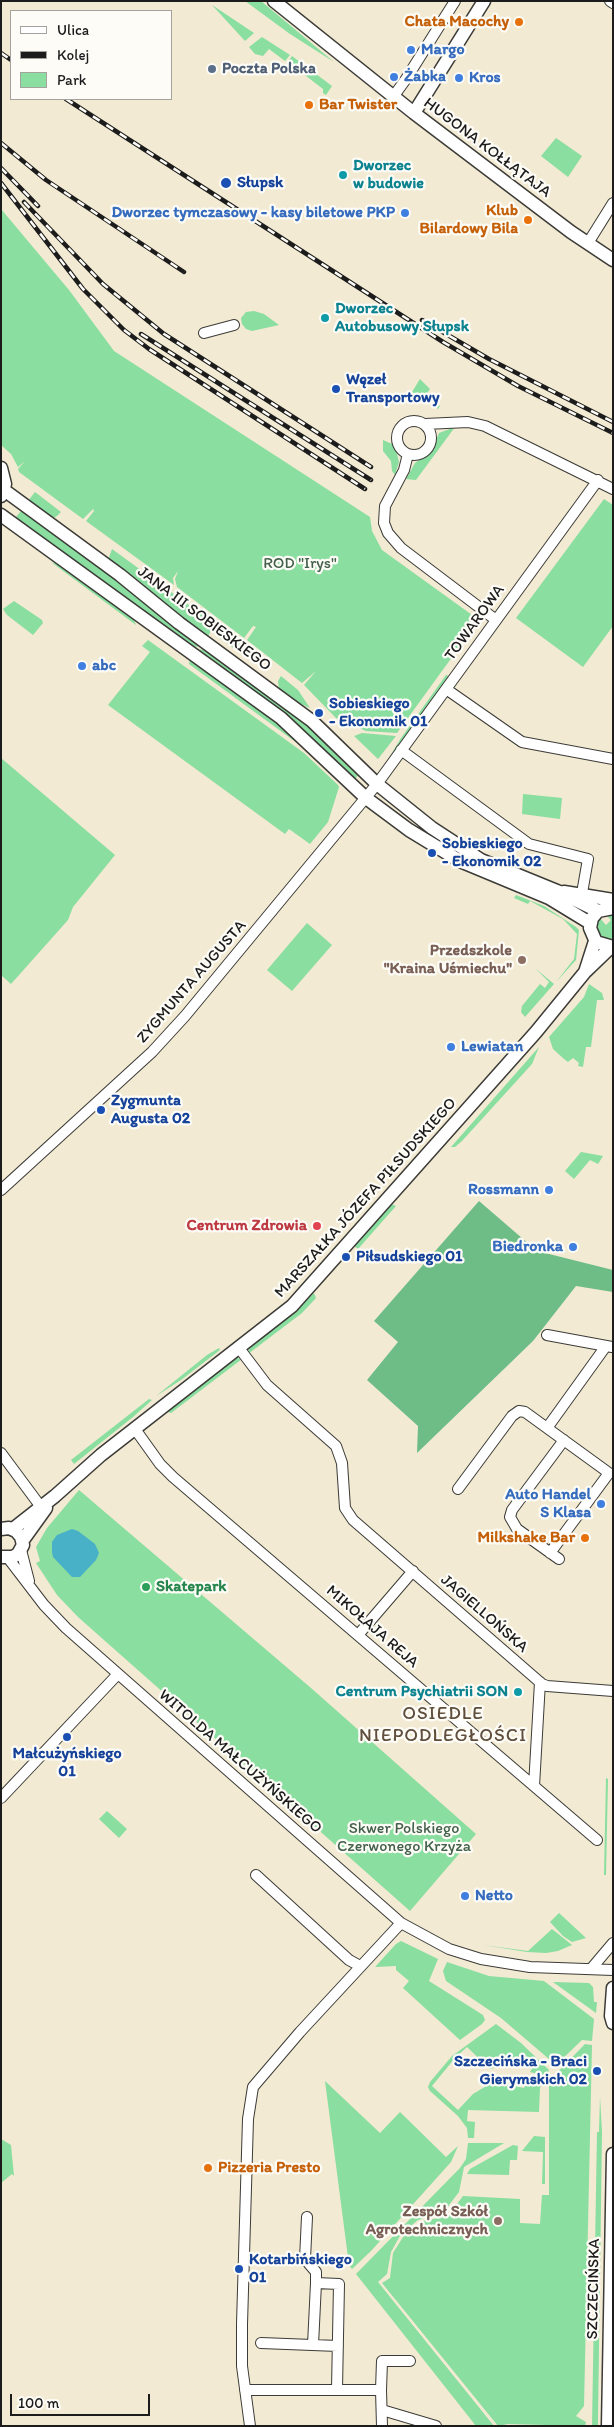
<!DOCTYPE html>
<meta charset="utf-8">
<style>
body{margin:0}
#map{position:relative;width:614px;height:2427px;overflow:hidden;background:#f2ead2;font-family:Itim,sans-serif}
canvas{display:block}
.frame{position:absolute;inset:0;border:2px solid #1c1c1c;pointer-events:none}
.legend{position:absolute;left:10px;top:10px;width:162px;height:90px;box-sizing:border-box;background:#fdfcf7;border:1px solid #a3a29f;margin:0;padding:6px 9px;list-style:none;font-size:15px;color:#1c1c1c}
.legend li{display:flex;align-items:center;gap:10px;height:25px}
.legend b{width:25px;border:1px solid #a3a29f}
.scale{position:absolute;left:10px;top:2394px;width:140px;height:22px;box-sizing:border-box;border:2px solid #1c1c1c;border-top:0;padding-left:6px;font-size:15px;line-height:18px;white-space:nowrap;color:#1c1c1c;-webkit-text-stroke:4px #fdfcf7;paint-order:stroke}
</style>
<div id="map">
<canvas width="614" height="2427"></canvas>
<div class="frame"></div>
<ul class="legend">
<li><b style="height:6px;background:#fff"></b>Ulica</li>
<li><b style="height:6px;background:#1c1c1c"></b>Kolej</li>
<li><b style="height:14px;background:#89dea0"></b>Park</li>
</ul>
<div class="scale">100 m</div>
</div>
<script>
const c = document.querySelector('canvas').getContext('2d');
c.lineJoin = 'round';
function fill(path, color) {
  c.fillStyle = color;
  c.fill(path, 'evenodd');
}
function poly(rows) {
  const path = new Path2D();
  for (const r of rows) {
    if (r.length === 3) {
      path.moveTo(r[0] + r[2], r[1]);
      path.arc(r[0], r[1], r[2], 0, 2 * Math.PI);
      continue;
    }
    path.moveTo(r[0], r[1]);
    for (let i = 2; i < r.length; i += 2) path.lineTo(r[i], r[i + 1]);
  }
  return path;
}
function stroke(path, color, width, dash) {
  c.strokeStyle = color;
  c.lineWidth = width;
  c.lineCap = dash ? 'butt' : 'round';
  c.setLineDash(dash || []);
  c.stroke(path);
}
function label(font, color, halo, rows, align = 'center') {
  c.font = font + ' Itim,sans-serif';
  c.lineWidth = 4.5;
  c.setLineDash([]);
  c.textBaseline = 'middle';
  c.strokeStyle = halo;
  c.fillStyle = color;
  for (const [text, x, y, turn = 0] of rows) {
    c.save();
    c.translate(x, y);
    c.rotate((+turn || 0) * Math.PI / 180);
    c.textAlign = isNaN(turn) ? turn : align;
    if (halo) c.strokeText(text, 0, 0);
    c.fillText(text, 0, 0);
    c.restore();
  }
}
fill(poly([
 [245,1,261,1,334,62,290,34],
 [212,5,254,33,245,41],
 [262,37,290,55,285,61,269,49,263,56,255,54,249,47],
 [292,56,332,86,326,95,323,93,323,89,288,62],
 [556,138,582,156,568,177,541,156],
 [1,209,69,290,114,351,370,517,372,531,382,550,479,620,397,733,366,731,336,718,304,685,316,671,302,683,247,640,256,627,253,626,244,638,177,587,175,579,178,571,173,578,174,585,86,521,94,511,93,509,83,519,19,472,18,469,25,461,18,467,11,454,1,445],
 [254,311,264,314,279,325,252,331,246,329,242,324,241,318,246,312],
 [420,379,430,389,425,396,440,406,438,409,412,392],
 [455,427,416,480,406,479,415,463,432,450,439,433],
 [383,440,392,444,396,450,399,462,395,475,392,471,391,461,383,451],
 [35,492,61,512,57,516,52,519,28,501],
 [604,499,613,505,613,626,583,667,516,618],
 [22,510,115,578,201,646,192,647,15,518],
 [112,549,215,624,207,638,108,560],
 [51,562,64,567,133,618,136,625],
 [14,601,42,620,43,623,33,635,7,615,3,609],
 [223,630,254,655,250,660,217,636,219,631],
 [148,640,304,753,338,785,339,787,328,822,310,844,289,829,285,834,108,705,150,652,142,646],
 [206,649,303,721,359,774,355,779,289,718,197,650],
 [190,658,289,731,347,786,343,786,308,751,189,664],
 [446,675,449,676,386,763,401,738],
 [281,676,298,690,310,708,294,701,279,690,278,681],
 [362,733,396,736,378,759,354,736],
 [1,758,115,855,73,907,68,920,11,984,1,975],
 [523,794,562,798,560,819,522,814],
 [516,895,544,906,576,927,579,930,576,960,556,982,574,959,577,934,563,919,530,901,528,904,514,898],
 [613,911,613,939,606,939,599,934,596,926,599,917,606,925,611,920,604,913],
 [307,923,332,945,292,991,267,970],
 [535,968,554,984,525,1017,521,1012,522,1006,540,984,545,988,549,982],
 [589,984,602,993,604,1000,597,1000,591,1047,586,1047,583,1067,578,1066,579,1063,573,1058,568,1062,564,1059,553,1049,549,1037,584,997],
 [539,1047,532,1064,462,1141,455,1147,451,1147],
 [581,1152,603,1156,598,1164,590,1160,574,1179,565,1171],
 [391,1204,396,1206,358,1249,354,1246],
 [314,1293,316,1298,302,1313,248,1354,249,1347,292,1313],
 [219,1348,220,1350,181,1380,156,1396,207,1355],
 [237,1358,242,1359,171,1413,168,1412,188,1394],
 [149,1399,152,1400,133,1417,74,1464,71,1460],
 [79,1490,311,1688,476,1834,410,1911,78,1617,57,1595,36,1563,40,1561,36,1547,47,1528],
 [606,1778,608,1779,606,1875,604,1875],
 [107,1811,127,1829,119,1838,99,1819],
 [559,1913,586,1938,572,1942,563,1936,550,1922],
 [552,1929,572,1945,558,1951,546,1953,527,1952,483,1945,528,1951],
 [401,1941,438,1959,429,1981,483,2015,485,2020,482,2024,460,2040,403,1988,409,1981,396,1970,396,1966,375,1967,396,1944],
 [447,1962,489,1976,544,1981,594,2019,592,2041,582,2040,556,2065,501,2018,446,1981,443,1971],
 [553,1982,589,1983,593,1987,594,2002,597,2002,596,2013],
 [496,2024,521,2043,549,2070,546,2076,530,2072,533,2067,508,2059,503,2066,490,2069,467,2047,455,2058,432,2086,458,2110,473,2094,488,2085,501,2083,524,2088,527,2078,542,2083,540,2088,539,2112,468,2110,467,2121,475,2122,474,2138,468,2138,467,2128,458,2116,430,2091,428,2087,430,2082,452,2056],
 [585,2044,592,2045,584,2406,576,2416,586,2422,585,2426,508,2424,498,2426,382,2283,390,2278,393,2253,405,2234,423,2221,448,2216,463,2196,520,2199,520,2223,540,2224,542,2195,549,2195,549,2081],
 [325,2081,380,2133,400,2112,446,2157,458,2146,451,2162,371,2251,352,2269,349,2265],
 [600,2097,602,2132,598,2419,598,2426,592,2426,597,2132,599,2132],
 [534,2136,545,2137,545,2184,542,2184,543,2152,522,2151],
 [1,2139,11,2145,14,2176,12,2174,1,2183],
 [468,2143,504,2143,464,2167,459,2192,443,2213,418,2220,401,2234,391,2252,387,2274,378,2282,494,2426,476,2426,356,2274,460,2168,466,2159],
 [513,2145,518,2146,517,2160,510,2160,509,2175,467,2174,470,2169]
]), '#89dea0');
fill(poly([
 [479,1201,537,1251,613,1270,613,1292,576,1286,533,1341,417,1453,418,1426,367,1380,398,1342,374,1321]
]), '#6ebd86');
fill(poly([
 [72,1529,78,1531,95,1544,99,1553,96,1560,80,1577,72,1577,53,1557,52,1552,52,1542,57,1535]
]), '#48b0c7');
const minor = poly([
 [610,1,613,3],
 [393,97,406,79,455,1],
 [588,243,613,203],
 [204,333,234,325],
 [414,438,17],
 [425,424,468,422,485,426,613,489],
 [408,454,404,470,385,506,384,523,388,533,401,548,496,620],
 [446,689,522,742,613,759],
 [401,750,529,844,588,859,582,893],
 [1,1190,152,1052,185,1016,377,784,598,480],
 [547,1335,612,1347],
 [239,1348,267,1385,336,1446,342,1463,345,1508,353,1520,542,1684,547,1686,613,1691],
 [547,1428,606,1346],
 [135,1429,160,1464,173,1477,597,1840],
 [1,1453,41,1507],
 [458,1489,512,1416,519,1411,525,1412,609,1473,550,1553],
 [21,1550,29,1581],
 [8,1558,44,1605,66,1628,401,1923,449,1949,481,1959,530,1967,613,1970],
 [559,1559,517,1529,510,1517,512,1510,564,1440],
 [358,1635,413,1571],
 [534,1786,540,1682],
 [1,1798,118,1674],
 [256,1875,349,1960,360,1966],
 [591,1969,613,1943],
 [307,2217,305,2259,316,2272,316,2283,339,2284,337,2389],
 [261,2343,338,2346],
 [313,2345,316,2283],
 [245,2390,381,2390,382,2426],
 [381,2390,382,2361,410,2361],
 [382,2410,436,2426],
 [250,2426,242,2366,242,2324,248,2119,253,2087,300,2032,401,1923]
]);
const tertiary = poly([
 [274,1,414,113,571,232,613,260],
 [414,113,484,1],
 [1,468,5,484,1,496],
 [4,490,120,575,179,623,312,721,377,784,432,828,481,860,557,891,598,911],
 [1,515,281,718,366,798,409,830,460,861,549,898,590,923],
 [564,892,613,900],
 [613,908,598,911,592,918,590,928,596,942,613,947],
 [585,972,595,941],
 [1,1529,9,1528,16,1531,21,1537,23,1545,18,1554,13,1557,1,1557],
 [13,1529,55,1496,101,1455,292,1306,536,1032,585,972,611,947],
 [23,1540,46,1508],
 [613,1988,611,2016,613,2023],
 [608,2426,613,2154]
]);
stroke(minor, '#3c3b37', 12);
stroke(tertiary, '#3c3b37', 15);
stroke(minor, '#fff', 10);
stroke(tertiary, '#fff', 12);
const rail = poly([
 [1,53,11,60],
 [66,99,443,342,518,386,613,433],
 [1,143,46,180,184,272],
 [1,168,38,206],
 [1,183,83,289,124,330,149,349,365,489],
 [24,202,103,284,164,334,371,467],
 [422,320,489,359,613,422],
 [141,334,371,480]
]);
stroke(rail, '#1c1c1c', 4.5);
stroke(rail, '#fdfcf7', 2.5, [8]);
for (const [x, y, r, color] of [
 [519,22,5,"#e8710a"],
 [411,50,5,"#3f7fe0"],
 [212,69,5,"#5c6f8a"],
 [394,77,5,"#3f7fe0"],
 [459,78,5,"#3f7fe0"],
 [309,105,5,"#e8710a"],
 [343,175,5,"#0f9aa8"],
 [226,183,6,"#1a4fb4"],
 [405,213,5,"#3f7fe0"],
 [528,220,5,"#e8710a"],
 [325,318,5,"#0f9aa8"],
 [336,389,5,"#1a4fb4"],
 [82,666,5,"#3f7fe0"],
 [319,713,5,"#1a4fb4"],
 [432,853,5,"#1a4fb4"],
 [522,960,5,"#8d6e63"],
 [451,1047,5,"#3f7fe0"],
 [101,1110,5,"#1a4fb4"],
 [549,1190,5,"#3f7fe0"],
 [317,1226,5,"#e0444e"],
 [573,1247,5,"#3f7fe0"],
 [346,1257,5,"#1a4fb4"],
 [601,1504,5,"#3f7fe0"],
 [585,1538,5,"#e8710a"],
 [146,1587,5,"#2e9e5b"],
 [518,1692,5,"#0f9aa8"],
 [67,1737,5,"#1a4fb4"],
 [465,1896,5,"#3f7fe0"],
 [597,2071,5,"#1a4fb4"],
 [208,2168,5,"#e8710a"],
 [498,2221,5,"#8d6e63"],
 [239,2269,5,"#1a4fb4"]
]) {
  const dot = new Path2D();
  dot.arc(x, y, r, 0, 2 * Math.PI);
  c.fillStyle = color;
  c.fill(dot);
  stroke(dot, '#fdfcf7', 2);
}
label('bold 16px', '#c56008', '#fdfcf7', [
 ["Chata Macochy",509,22],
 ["Bar Twister",319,105,"left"],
 ["Klub",518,211],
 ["Bilardowy Bila",518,229],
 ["Milkshake Bar",575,1538],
 ["Pizzeria Presto",218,2168,"left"]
], 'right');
label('bold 16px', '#366cbe', '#fdfcf7', [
 ["Margo",421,50],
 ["Żabka",404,77],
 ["Kros",469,78],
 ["Dworzec tymczasowy - kasy biletowe PKP",395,213,"right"],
 ["abc",92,666],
 ["Lewiatan",461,1047],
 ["Rossmann",539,1190,"right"],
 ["Biedronka",563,1247,"right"],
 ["Auto Handel",591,1495,"right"],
 ["S Klasa",591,1513,"right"],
 ["Netto",475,1896]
], 'left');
label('bold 16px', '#4e5e75', '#fdfcf7', [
 ["Poczta Polska",222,69]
], 'left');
label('16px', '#1c1c1c', '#fdfcf7', [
 ["HUGONA KOŁŁĄTAJA",487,148,37],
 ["JANA III SOBIESKIEGO",204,619,37],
 ["TOWAROWA",475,623,-54],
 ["ZYGMUNTA AUGUSTA",192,982,-49],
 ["MARSZAŁKA JÓZEFA PIŁSUDSKIEGO",366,1198,-48],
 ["JAGIELLOŃSKA",484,1614,41],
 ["MIKOŁAJA REJA",372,1627,41],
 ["WITOLDA MAŁCUŻYŃSKIEGO",240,1762,41],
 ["SZCZECIŃSKA",594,2289,-89]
]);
label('bold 16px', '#0d838f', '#fdfcf7', [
 ["Dworzec",353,166],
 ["w budowie",353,184],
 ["Dworzec",335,309],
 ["Autobusowy Słupsk",335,327],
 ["Centrum Psychiatrii SON",508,1692,"right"]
], 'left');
label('bold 16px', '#164399', '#fdfcf7', [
 ["Słupsk",237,183],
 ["Węzeł",346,380],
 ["Transportowy",346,398],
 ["Sobieskiego",329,704],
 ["- Ekonomik 01",329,722],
 ["Sobieskiego",442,844],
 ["- Ekonomik 02",442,862],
 ["Zygmunta",111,1101],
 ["Augusta 02",111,1119],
 ["Piłsudskiego 01",356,1257],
 ["Małcużyńskiego",67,1754,"center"],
 ["01",67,1772,"center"],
 ["Szczecińska - Braci",587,2062,"right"],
 ["Gierymskich 02",587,2080,"right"],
 ["Kotarbińskiego",249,2260],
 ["01",249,2278]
], 'left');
label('16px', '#42604a', '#fdfcf7', [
 ["ROD \"Irys\"",300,564],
 ["Skwer Polskiego",404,1829],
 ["Czerwonego Krzyża",404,1847]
]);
label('bold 16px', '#785e54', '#fdfcf7', [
 ["Przedszkole",512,951],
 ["\"Kraina Uśmiechu\"",512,969],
 ["Zespół Szkół",488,2212],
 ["Agrotechnicznych",488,2230]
], 'right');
label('bold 16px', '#be3a42', '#fdfcf7', [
 ["Centrum Zdrowia",307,1226]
], 'right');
label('bold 16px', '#27864d', '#fdfcf7', [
 ["Skatepark",156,1587]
], 'left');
c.letterSpacing = '1px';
label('19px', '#604e3d', '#fdfcf7', [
 ["OSIEDLE",443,1714],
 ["NIEPODLEGŁOŚCI",443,1736]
]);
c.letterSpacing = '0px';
</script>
